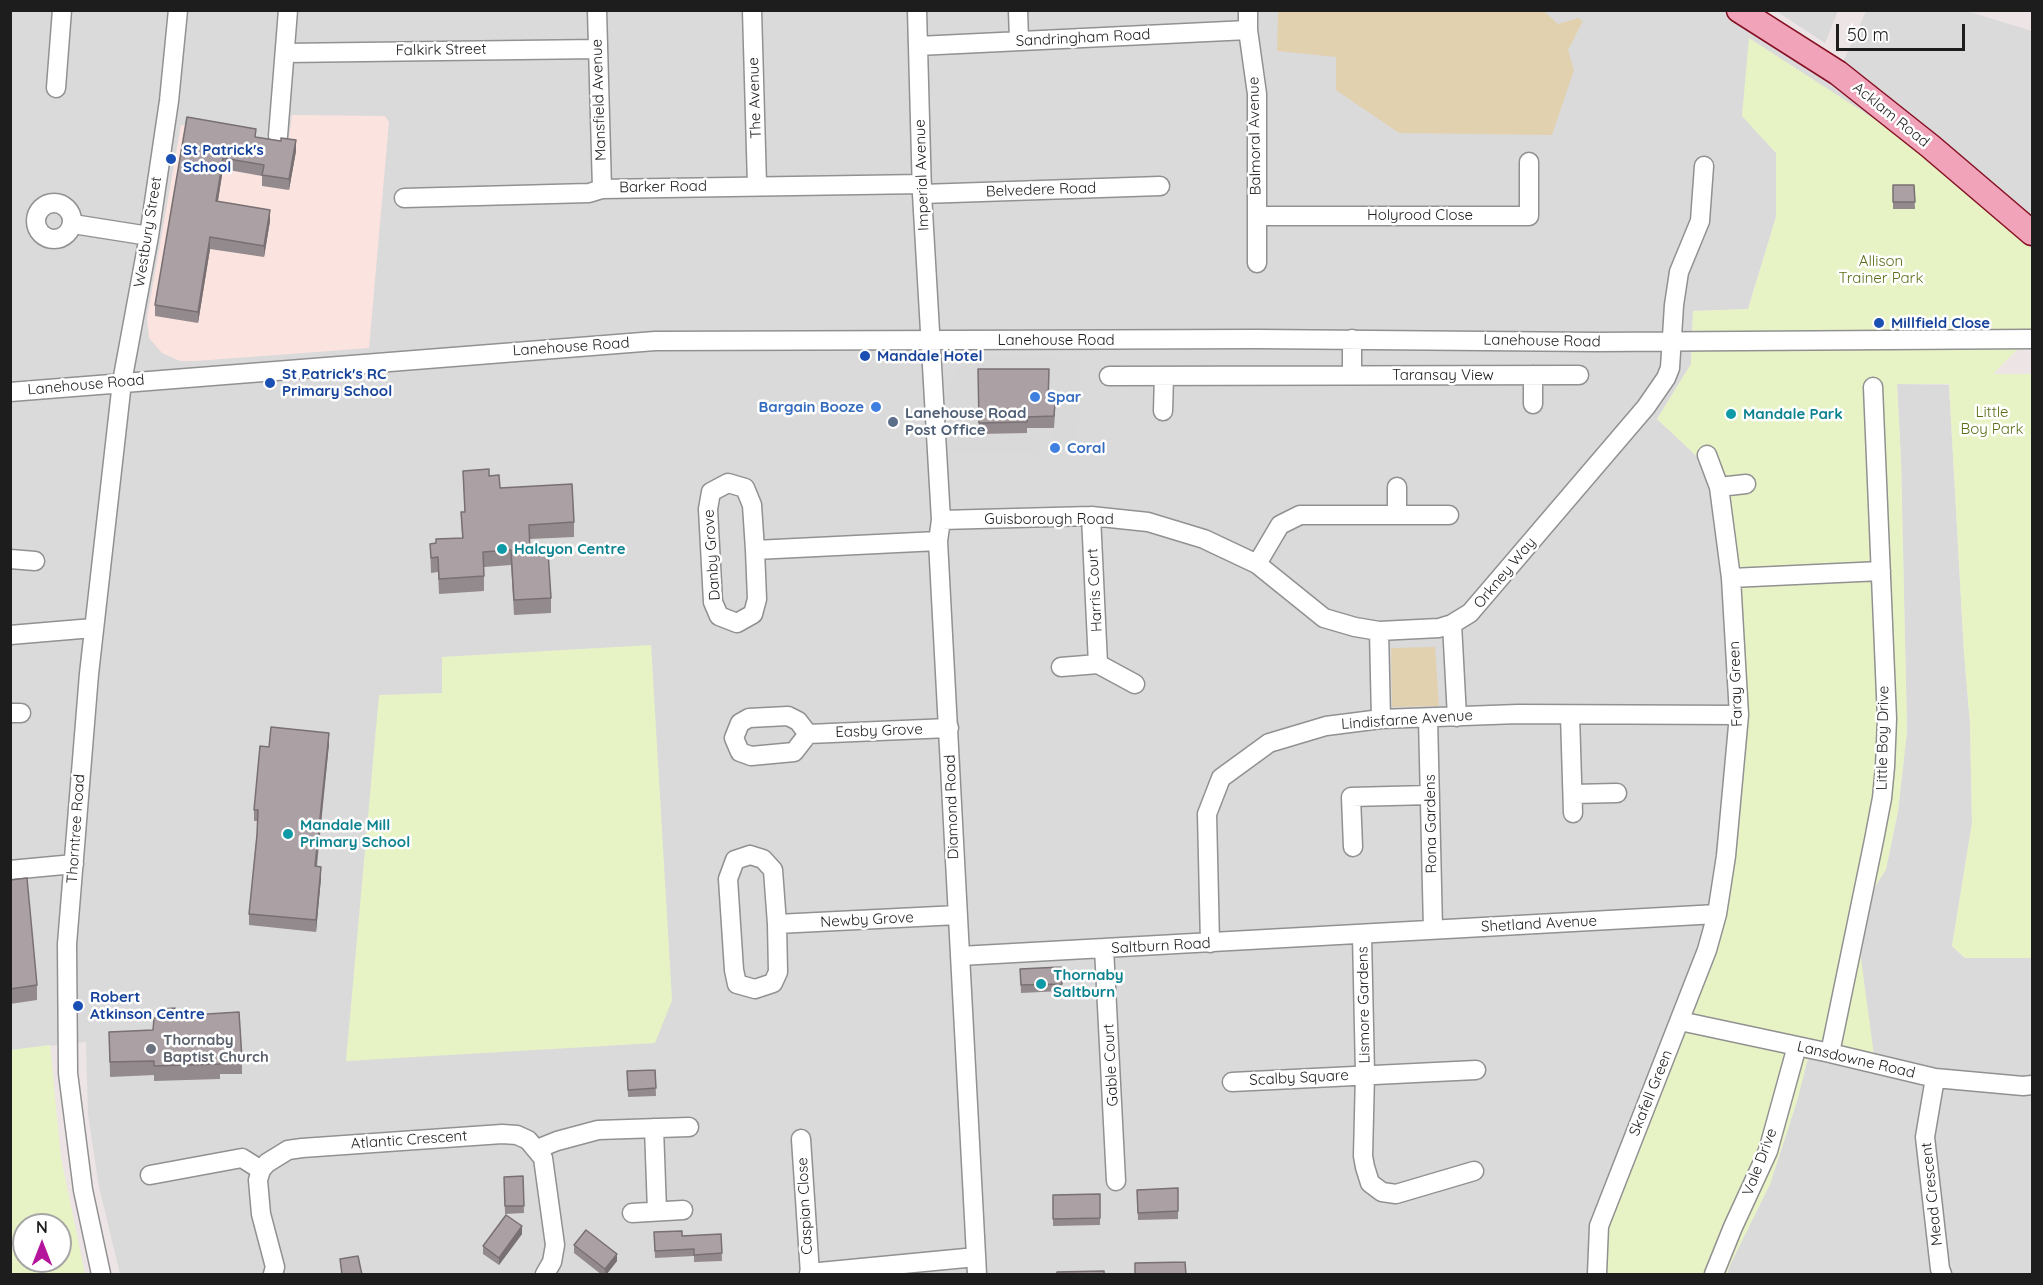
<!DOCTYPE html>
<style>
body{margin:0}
#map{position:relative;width:2043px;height:1285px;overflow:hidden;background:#ede4e5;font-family:Quicksand,sans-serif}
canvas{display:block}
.frame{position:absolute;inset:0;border:12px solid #1d1d1d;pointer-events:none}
.north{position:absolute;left:12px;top:1213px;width:60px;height:60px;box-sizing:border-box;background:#fff;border:2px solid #a5a5a5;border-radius:50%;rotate:0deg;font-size:16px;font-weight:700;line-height:24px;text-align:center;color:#1d1d1d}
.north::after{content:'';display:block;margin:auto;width:21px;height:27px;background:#b4159a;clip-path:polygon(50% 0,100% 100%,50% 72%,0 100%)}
.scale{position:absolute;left:1836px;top:24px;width:129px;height:27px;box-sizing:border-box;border:3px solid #1d1d1d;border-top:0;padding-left:8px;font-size:18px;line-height:21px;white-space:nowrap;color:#1d1d1d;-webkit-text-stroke:4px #fff;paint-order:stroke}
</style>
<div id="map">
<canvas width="2043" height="1285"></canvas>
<div class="frame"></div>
<div class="north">N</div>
<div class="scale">50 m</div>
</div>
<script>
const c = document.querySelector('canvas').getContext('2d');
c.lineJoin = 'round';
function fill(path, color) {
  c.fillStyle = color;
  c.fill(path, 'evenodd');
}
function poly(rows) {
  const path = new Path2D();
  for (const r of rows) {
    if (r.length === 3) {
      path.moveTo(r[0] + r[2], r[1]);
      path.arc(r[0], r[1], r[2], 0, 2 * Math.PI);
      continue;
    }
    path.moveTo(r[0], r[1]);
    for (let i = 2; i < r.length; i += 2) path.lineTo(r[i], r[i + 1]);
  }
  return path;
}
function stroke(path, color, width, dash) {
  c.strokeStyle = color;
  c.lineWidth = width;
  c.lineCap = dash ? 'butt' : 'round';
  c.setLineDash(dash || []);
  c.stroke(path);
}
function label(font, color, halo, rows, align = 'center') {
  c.font = font + ' Quicksand,sans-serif';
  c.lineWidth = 5;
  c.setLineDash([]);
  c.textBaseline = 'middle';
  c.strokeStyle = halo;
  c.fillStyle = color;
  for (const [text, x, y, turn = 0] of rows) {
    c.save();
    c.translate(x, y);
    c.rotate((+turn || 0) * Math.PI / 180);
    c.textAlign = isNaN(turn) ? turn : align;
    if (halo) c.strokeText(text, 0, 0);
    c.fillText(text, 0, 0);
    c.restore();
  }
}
fill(poly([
 [1751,10,1838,73,1866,11,1967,11,2032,31,2032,249,1910,142,1742,116,1776,153,1776,217,1748,309,1693,311,1691,364,1657,419,1720,477,1738,620,1717,914,1597,1274,120,1274,99,1187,88,1115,86,1042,11,1050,10,11],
 [1897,384,1949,385,1964,653,1970,723,1972,823,1952,946,1965,958,2032,958,2032,1274,1727,1274,1729,1267,1770,1184,1797,1101,1810,1050,1859,944,1868,898,1886,869,1898,811,1907,731,1901,461]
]), '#dbdadb');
fill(poly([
 [292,115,385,116,389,122,369,348,196,361,180,361,162,353,149,338,147,318,181,125,288,144]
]), '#fbe3df');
fill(poly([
 [1544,11,1558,24,1578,18,1583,21,1568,50,1574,70,1552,135,1399,133,1336,90,1336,57,1277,51,1278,11],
 [1435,647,1439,706,1392,707,1391,648]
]), '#e2d1af');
fill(poly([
 [1749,38,1910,142,2032,249,2032,335,1993,374,2032,374,2032,958,1965,958,1952,946,1972,823,1970,723,1964,653,1949,384,1897,384,1901,461,1907,731,1898,811,1886,869,1868,898,1859,944,1875,1063,1810,1050,1797,1101,1770,1184,1729,1267,1727,1274,1597,1274,1598,1230,1717,914,1739,715,1720,478,1657,419,1691,364,1693,311,1748,309,1776,217,1776,153,1742,116],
 [651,645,672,1000,655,1043,346,1061,379,695,442,693,442,657],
 [50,1045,61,1158,85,1274,11,1274,11,1050],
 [24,1225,60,1225,60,1261,24,1261]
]), '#e8f3c5');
fill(poly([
 [1776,11,1838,11,1825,43],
 [978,357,1082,358,1077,442,1052,442,1055,415,979,434,1027,433,1039,442,1038,453,949,453,948,385,957,369]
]), '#d9d9d9');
const minor = poly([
 [597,10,602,189],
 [752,10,757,185],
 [917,10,922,194,941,520,938,541,977,1274],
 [1018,10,1019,40],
 [1248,10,1248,30,1257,94,1257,263],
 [918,46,1248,30],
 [285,53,598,49],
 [56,88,62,10],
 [278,136,288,10],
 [922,194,1160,186],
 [404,198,589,193,602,189,922,184],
 [54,221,18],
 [1257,216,1529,216,1529,162],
 [73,224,149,236],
 [1352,339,1352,375],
 [1109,376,1579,375],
 [10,392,655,341,1257,339,1597,342,2032,339],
 [1533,404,1533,375],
 [1163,411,1164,376],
 [1719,487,1746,484],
 [1397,515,1397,487],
 [1091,516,1098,664],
 [941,520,1091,516,1148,522,1204,539,1257,564,1324,618,1355,627,1379,631,1439,628,1452,624,1470,613,1646,407,1666,378,1670,368,1674,305,1679,272,1700,221,1704,166],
 [755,550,757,599,753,614,737,623,719,616,713,602,708,509,711,492,728,483,745,488,752,505,755,550,938,541],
 [10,559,35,561],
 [1257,564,1280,525,1300,515,1449,515],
 [1731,578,1881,571],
 [1452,624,1457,717],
 [1379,631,1381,719],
 [10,635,93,628],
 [1061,667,1098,664,1135,684],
 [10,713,21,713],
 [1570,715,1573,813],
 [788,716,798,721,808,734,794,752,751,756,740,752,734,738,740,723,749,718,788,716],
 [1428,718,1433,929],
 [808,734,949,728],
 [1573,794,1617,793],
 [1353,847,1351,797,1430,795],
 [750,855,763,859,773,870,777,924,778,972,773,983,755,989,737,984,734,970,728,879,735,860,750,855],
 [10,870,74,864],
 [777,924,958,915],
 [1362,935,1365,1074,1363,1156,1365,1167,1370,1183,1382,1192,1396,1194,1474,1171],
 [1210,943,1207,814,1221,778,1269,743,1326,726,1381,719,1518,714,1739,715],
 [1104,948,1116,1181],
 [960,956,1717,914],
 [1680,1021,1830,1053,1935,1078,2023,1086,2032,1085],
 [1830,1053,1874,840,1882,798,1885,767,1887,719,1873,387],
 [1935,1078,1925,1137,1940,1269,1942,1274],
 [1232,1082,1476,1070],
 [654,1128,657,1211],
 [801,1139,810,1274],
 [537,1149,557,1141,598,1130,689,1127],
 [150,1175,242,1158,261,1170],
 [632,1213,683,1210],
 [809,1273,976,1257],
 [101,1274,83,1190,68,1073,67,944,89,674,122,382,149,236,169,101,178,10],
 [273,1274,275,1267,261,1214,258,1180,261,1170,267,1163,288,1150,302,1148,502,1134,517,1135,528,1140,543,1158,555,1245,552,1262,545,1274],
 [1597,1274,1599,1226,1707,950,1717,914,1726,856,1739,715,1731,578,1719,487,1707,455],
 [1714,1274,1733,1227,1768,1151,1797,1046]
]);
const major = poly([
 [1739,10,1838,73,1930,146,2032,233]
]);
stroke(minor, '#919191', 21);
stroke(major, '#861023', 27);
stroke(minor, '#fff', 18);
stroke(major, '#f1a4b9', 24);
fill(poly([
 [187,117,256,137,296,151,289,190,262,186,262,176,223,169,218,201,270,221,264,257,210,249,198,323,155,316,155,305],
 [1893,185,1914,185,1915,209,1893,209],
 [978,369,1049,381,1048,403,1055,414,1054,428,1027,428,1027,433,979,434],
 [463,471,489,476,500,488,574,522,574,537,530,539,530,552,551,598,551,613,514,615,511,565,484,567,484,591,439,594,438,572,431,573,430,544,462,538,461,512,465,512],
 [329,744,317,866,321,878,316,932,249,925,249,914,258,821,254,821,254,810,269,747],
 [10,880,37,985,37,1000,10,1004],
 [1061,967,1062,991,1021,993,1020,969],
 [176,1016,242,1059,242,1074,220,1074,220,1079,154,1081,154,1075,110,1077,109,1032,153,1030],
 [655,1070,656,1096,628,1097,627,1071],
 [523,1176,524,1213,505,1214,504,1177],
 [1178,1188,1178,1219,1138,1220,1137,1190],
 [1100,1194,1100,1225,1053,1226,1053,1195],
 [654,1232,682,1236,721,1234,722,1261,694,1262,694,1256,655,1258],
 [522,1234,499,1265,483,1254,483,1246],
 [574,1245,617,1261,606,1275,602,1275,574,1253]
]), '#938a8d');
fill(poly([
 [296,140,296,151,289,190,289,179],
 [223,158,223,169,216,212,216,201],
 [270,210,270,221,264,257,264,246],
 [210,237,210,249,198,323,198,312],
 [329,733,329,744,315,878,315,866],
 [321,867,321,878,316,932,316,920],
 [522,1226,522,1234,499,1265,499,1258],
 [617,1254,617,1261,606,1275,605,1275,605,1269]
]), '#787073');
const building = poly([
 [187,117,256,129,255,137,281,141,281,138,296,140,289,179,262,175,264,165,223,158,216,201,270,210,264,246,210,237,198,312,155,305,187,117],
 [1893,185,1914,185,1915,202,1893,202,1893,185],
 [978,369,1049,369,1048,403,1055,403,1054,416,1027,417,1027,422,979,423,978,369],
 [489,469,489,476,499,475,500,488,572,484,574,522,529,525,530,552,548,551,551,598,514,600,511,550,483,552,484,576,439,579,438,557,431,558,430,544,436,543,436,539,463,538,461,512,465,512,463,471,489,469],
 [271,727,329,733,315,866,321,867,316,920,249,914,257,835,258,810,254,810,260,746,269,747,271,727],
 [27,878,37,985,10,989,10,880,27,878],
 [1061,967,1062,984,1021,985,1020,969,1061,967],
 [175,1008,176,1016,239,1012,242,1059,219,1059,220,1064,154,1066,154,1061,110,1062,109,1032,153,1030,154,1018,162,1017,162,1009,175,1008],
 [655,1070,656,1088,628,1090,627,1071,655,1070],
 [523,1176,524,1206,505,1206,504,1177,523,1176],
 [1178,1188,1178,1211,1138,1213,1137,1190,1178,1188],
 [1100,1194,1100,1218,1053,1219,1053,1195,1100,1194],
 [506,1215,522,1226,499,1258,483,1246,506,1215],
 [586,1230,617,1254,605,1269,574,1245,586,1230],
 [682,1231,682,1236,721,1234,722,1253,694,1255,694,1249,655,1251,654,1232,682,1231],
 [358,1256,362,1275,342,1275,340,1259,358,1256],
 [1185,1262,1186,1275,1135,1275,1135,1263,1185,1262],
 [1104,1271,1104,1275,1057,1275,1057,1272,1104,1271]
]);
fill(building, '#aba0a4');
stroke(building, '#787073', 1.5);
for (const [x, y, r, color] of [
 [171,159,6,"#1a4fb4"],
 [1879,323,6,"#1a4fb4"],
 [865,356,6,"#1a4fb4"],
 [270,383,6,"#1a4fb4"],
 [1035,397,6,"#3f7fe0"],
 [876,407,6,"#3f7fe0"],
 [1731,414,6,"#0f9aa8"],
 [893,422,6,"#5c6f8a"],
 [1055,448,6,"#3f7fe0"],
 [502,549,6,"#0f9aa8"],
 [288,834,6,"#0f9aa8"],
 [1041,984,6,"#0f9aa8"],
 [78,1006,6,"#1a4fb4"],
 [151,1049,6,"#6b7280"]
]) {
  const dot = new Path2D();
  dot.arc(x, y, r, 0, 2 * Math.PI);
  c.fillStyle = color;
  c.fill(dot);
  stroke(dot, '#fff', 2);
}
label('15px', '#1d1d1d', '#fff', [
 ["Sandringham Road",1083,38,-3],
 ["Falkirk Street",441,50,-1],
 ["The Avenue",755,98,-92],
 ["Mansfield Avenue",599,100,-92],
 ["Acklam Road",1891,115,39],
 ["Balmoral Avenue",1255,136,-91],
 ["Imperial Avenue",922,175,-92],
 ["Barker Road",663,187,-1],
 ["Belvedere Road",1041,190,-2],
 ["Holyrood Close",1420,215],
 ["Westbury Street",148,232,-81],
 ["Lanehouse Road",1056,340],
 ["Lanehouse Road",1542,341,1],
 ["Lanehouse Road",571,347,-4],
 ["Taransay View",1443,375],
 ["Lanehouse Road",86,385,-5],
 ["Guisborough Road",1049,519],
 ["Danby Grove",712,555,-94],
 ["Orkney Way",1505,573,-50],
 ["Harris Court",1095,590,-93],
 ["Faray Green",1736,684,-92],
 ["Lindisfarne Avenue",1407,720,-4],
 ["Easby Grove",879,731,-2],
 ["Little Boy Drive",1883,738,-89],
 ["Diamond Road",952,807,-92],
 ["Rona Gardens",1431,824,-91],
 ["Thorntree Road",76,829,-86],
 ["Newby Grove",867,920,-3],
 ["Shetland Avenue",1539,924,-3],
 ["Saltburn Road",1161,946,-3],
 ["Lismore Gardens",1364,1005,-91],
 ["Lansdowne Road",1856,1060,13],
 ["Gable Court",1111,1065,-93],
 ["Scalby Square",1299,1078,-3],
 ["Skafell Green",1651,1093,-68],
 ["Atlantic Crescent",409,1140,-4],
 ["Vale Drive",1760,1162,-69],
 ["Mead Crescent",1932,1194,-96],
 ["Caspian Close",805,1206,-93]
]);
label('bold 15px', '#164399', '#fff', [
 ["St Patrick's",183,150],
 ["School",183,167],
 ["Millfield Close",1891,323],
 ["Mandale Hotel",877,356],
 ["St Patrick's RC",282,374],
 ["Primary School",282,391],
 ["Robert",90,997],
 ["Atkinson Centre",90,1014]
], 'left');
label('15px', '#596f17', '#fff', [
 ["Allison",1881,261],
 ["Trainer Park",1881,278],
 ["Little",1992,412],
 ["Boy Park",1992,429]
]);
label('bold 15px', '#366cbe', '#fff', [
 ["Spar",1047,397],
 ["Bargain Booze",864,407,"right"],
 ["Coral",1067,448]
], 'left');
label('bold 15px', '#4e5e75', '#fff', [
 ["Lanehouse Road",905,413],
 ["Post Office",905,430]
], 'left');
label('bold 15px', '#0d838f', '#fff', [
 ["Mandale Park",1743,414],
 ["Halcyon Centre",514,549],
 ["Mandale Mill",300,825],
 ["Primary School",300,842],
 ["Thornaby",1053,975],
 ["Saltburn",1053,992]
], 'left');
label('bold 15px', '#5b616d', '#fff', [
 ["Thornaby",163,1040],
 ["Baptist Church",163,1057]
], 'left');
</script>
